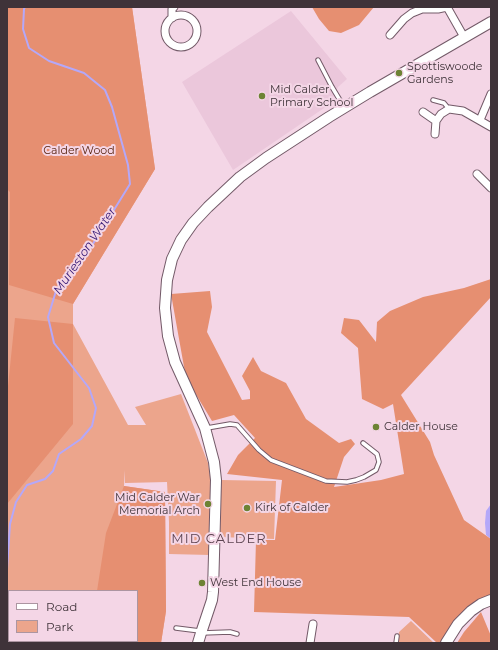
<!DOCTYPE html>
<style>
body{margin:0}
#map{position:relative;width:498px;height:650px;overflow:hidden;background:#f4d6e6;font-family:Montserrat,sans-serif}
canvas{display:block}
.frame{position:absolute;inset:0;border:8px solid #3f3339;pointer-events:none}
.legend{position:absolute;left:8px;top:590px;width:130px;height:52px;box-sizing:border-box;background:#f4d6e6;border:1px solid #ac95a1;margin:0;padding:5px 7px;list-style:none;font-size:12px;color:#3f3339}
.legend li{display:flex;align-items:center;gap:8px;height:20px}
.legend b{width:20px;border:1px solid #ac95a1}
</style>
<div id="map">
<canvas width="498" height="650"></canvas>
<div class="frame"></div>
<ul class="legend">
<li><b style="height:5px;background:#fff"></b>Road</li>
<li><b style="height:11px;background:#eca58c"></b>Park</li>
</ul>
</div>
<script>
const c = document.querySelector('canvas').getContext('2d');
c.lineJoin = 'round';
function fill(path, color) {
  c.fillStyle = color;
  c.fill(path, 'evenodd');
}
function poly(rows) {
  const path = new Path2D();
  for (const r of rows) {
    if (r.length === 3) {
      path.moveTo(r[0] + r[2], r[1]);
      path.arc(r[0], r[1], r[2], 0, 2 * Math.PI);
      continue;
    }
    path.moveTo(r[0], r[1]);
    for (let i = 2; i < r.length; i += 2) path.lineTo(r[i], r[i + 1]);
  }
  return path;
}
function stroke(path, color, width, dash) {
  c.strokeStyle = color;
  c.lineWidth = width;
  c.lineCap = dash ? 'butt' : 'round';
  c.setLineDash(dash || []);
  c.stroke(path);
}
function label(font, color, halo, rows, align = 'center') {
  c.font = font + ' Montserrat,sans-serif';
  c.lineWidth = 4;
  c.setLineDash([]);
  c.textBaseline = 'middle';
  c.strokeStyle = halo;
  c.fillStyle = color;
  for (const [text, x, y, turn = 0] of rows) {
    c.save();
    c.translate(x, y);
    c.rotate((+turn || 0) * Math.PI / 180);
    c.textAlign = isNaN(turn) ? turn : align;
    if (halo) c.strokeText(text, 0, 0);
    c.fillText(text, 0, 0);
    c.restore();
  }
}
fill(poly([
 [291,11,347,79,338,87,330,104,233,170,182,82]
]), '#ebc7db');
fill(poly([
 [7,7,132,7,155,169,73,304,73,324,128,425,146,425,135,407,181,394,208,463,212,488,211,499,208,501,208,506,210,508,210,555,169,554,169,522,167,482,125,483,125,470,124,486,165,492,166,611,161,643,7,643],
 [9,591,137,591,137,641,9,641],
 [221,480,276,481,274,539,220,537],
 [411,621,434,643,398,643,399,632]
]), '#eca58c');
fill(poly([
 [7,7,132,7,155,169,73,304,9,285,10,192,7,189],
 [312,7,374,7,359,25,341,33,329,31,319,19],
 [491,279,491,297,401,395,430,442,434,455,464,520,491,539,491,600,481,604,446,643,437,643,409,617,254,612,256,540,275,540,282,480,227,474,238,455,255,438,234,415,212,421,186,378,171,294,210,291,212,307,207,332,242,400,250,399,250,391,242,376,253,357,261,371,286,383,306,419,339,443,351,439,355,444,344,457,334,487,381,480,404,474,393,404,383,409,362,399,358,348,341,333,344,318,359,320,376,342,377,322,390,311,423,297,464,288],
 [15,318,73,324,73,424,7,504,7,396],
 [124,486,165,492,166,611,161,643,83,643,84,641,137,641,137,591,97,591,106,533],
 [481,612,491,636,491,643,457,643,464,632]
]), '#e68f71');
fill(poly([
 [491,504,491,539,486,535,485,523,486,511]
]), '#b4a8f9');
stroke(poly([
 [7,569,10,524,16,502,27,485,45,479,53,471,59,454,81,439,92,426,96,408,89,388,54,343,48,317,56,291,91,247,130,184,128,165,112,107,105,90,84,73,49,61,29,48,23,29,24,9,25,7]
]), '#b4a8f9', 2);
const lane = poly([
 [318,60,332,87,344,107],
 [433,100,444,103,449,109],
 [207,428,230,424,237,425,259,450,271,460,326,481,347,482,356,480,364,477,376,470,379,462,377,454,363,443],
 [176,628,200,631],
 [202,633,230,632,237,634],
 [396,643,397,636]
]);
const street = poly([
 [447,7,464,37],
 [181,31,16],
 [172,18,172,9,174,7],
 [390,35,404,19,412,13,422,9,438,9,447,7],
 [423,112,436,121],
 [480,120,491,94],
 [435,134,436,121,441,114,449,109,463,111,491,127],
 [477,174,491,188],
 [310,643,313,624]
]);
const secondary = poly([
 [198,643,201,633,212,600,213,592,216,480,214,462,205,428,175,362,168,336,165,308,167,280,172,259,181,240,193,223,208,207,240,177,266,158,329,117,370,92,491,22],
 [446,643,458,624,471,611,481,604,491,600]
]);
stroke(lane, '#735a68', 5.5);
stroke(street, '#735a68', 9);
stroke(secondary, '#735a68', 12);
stroke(lane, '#fff', 3.5);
stroke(street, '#fff', 7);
stroke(secondary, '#fff', 10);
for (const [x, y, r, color] of [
 [399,73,4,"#6d8334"],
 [262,96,4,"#6d8334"],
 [376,427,4,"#6d8334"],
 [208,504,4,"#6d8334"],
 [247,508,4,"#6d8334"],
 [202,583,4,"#6d8334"]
]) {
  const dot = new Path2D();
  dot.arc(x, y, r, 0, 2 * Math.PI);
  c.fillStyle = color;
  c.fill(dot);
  stroke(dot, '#f4d6e6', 1.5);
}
label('11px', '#3f3339', '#f4d6e6', [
 ["Spottiswoode",407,67],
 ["Gardens",407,80],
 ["Mid Calder",270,90],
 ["Primary School",270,103],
 ["Calder House",384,427],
 ["Mid Calder War",200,498,"right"],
 ["Memorial Arch",200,511,"right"],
 ["Kirk of Calder",255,508],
 ["West End House",210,583]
], 'left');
label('11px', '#531d07', '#f4d6e6', [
 ["Calder Wood",79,151]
]);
label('italic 12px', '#351874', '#f4d6e6', [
 ["Murieston Water",85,251,-56]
]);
c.letterSpacing = '1px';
label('13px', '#5c4451', '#f4d6e6', [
 ["MID CALDER",219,539]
]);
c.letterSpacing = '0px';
</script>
